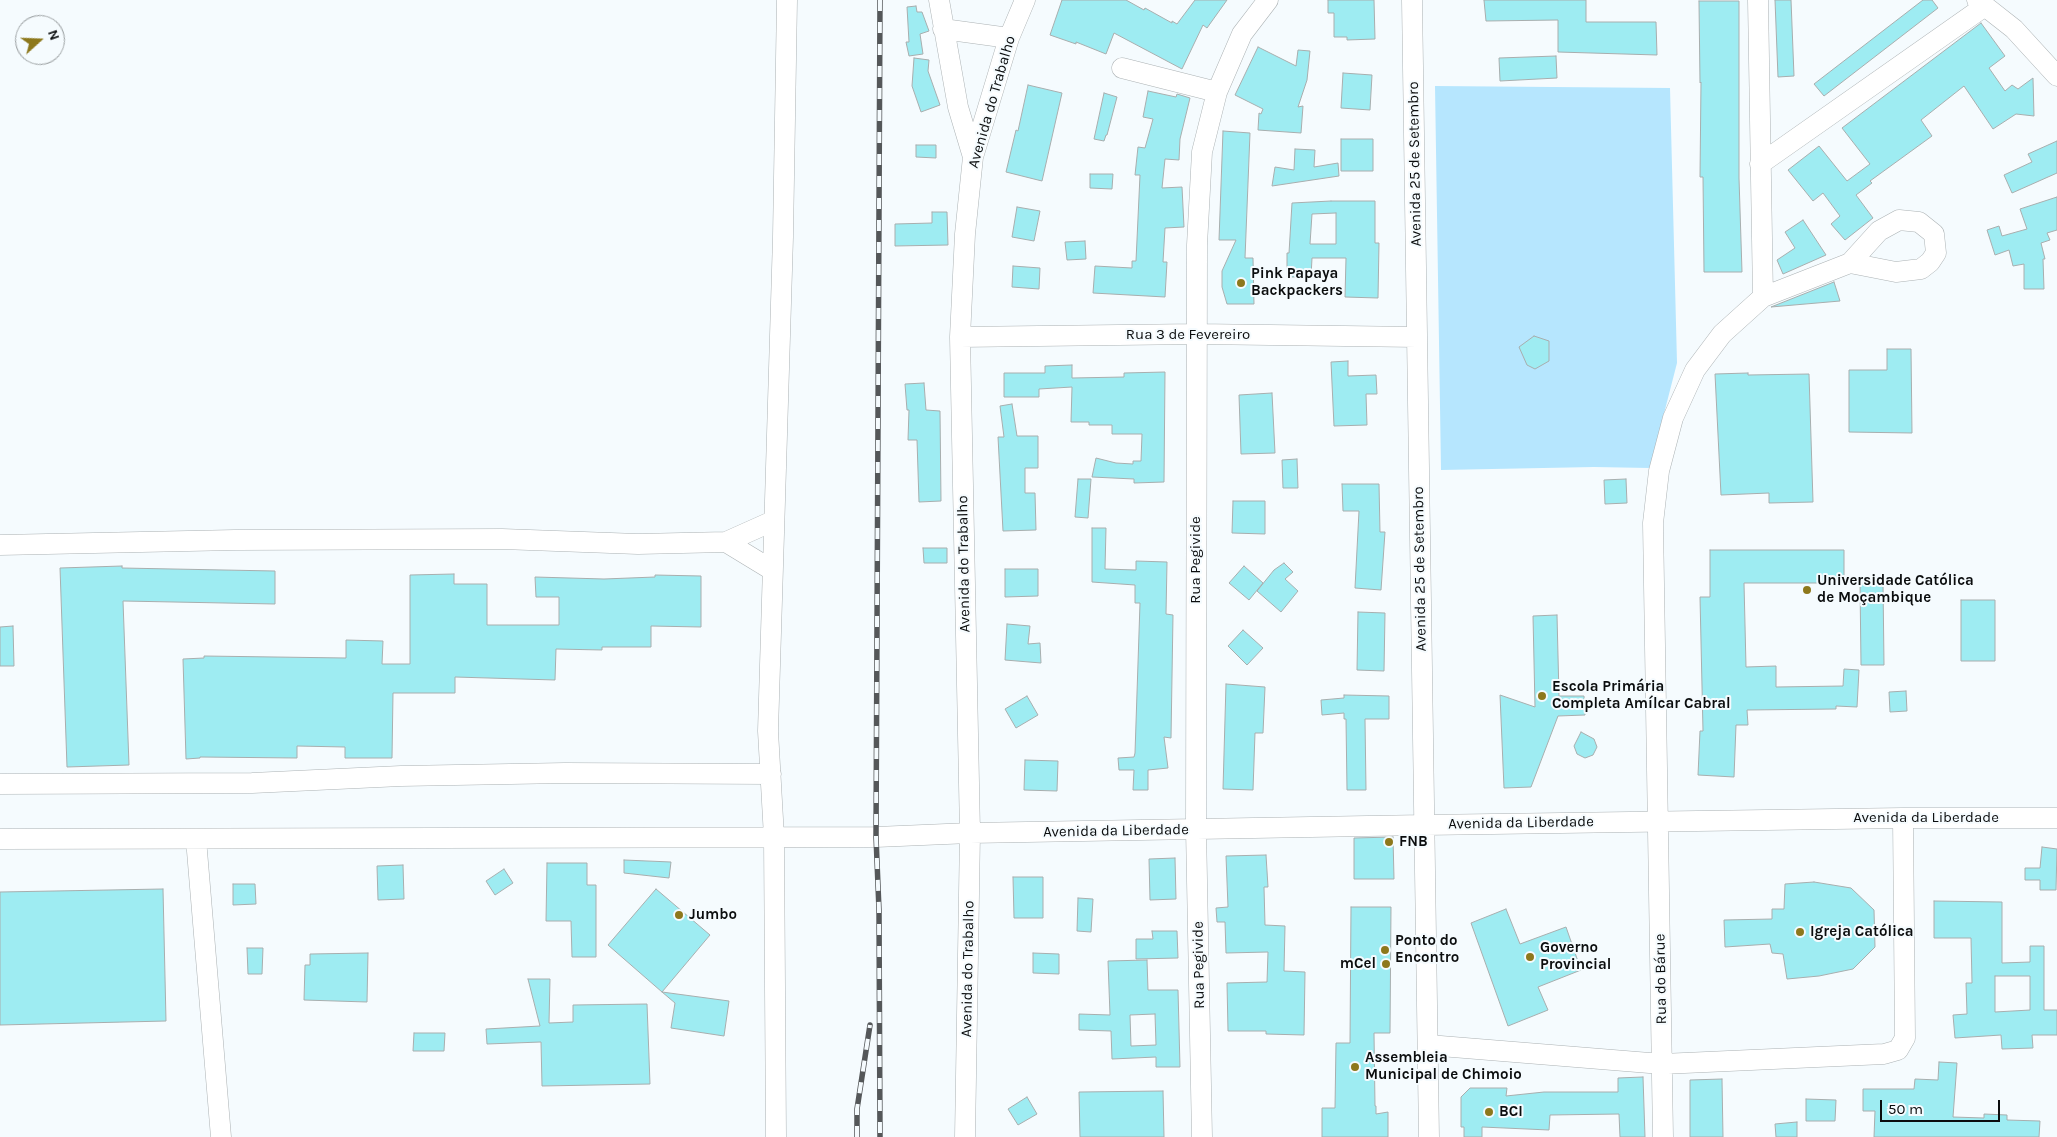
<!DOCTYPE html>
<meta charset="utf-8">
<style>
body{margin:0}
#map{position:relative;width:2057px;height:1137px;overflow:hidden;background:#f5fbfe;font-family:Karla,sans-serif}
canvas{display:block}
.north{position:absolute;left:15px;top:15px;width:50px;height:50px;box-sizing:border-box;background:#f5fbfe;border:1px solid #979c9e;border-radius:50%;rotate:70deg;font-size:14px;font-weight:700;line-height:20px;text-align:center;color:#0b0d0e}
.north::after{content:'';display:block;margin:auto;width:18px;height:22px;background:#8d781c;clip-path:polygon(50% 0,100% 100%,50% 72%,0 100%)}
.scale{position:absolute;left:1880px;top:1100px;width:120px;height:22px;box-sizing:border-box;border:2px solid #0b0d0e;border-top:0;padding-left:6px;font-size:15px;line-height:18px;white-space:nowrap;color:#0b0d0e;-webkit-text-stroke:4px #f5fbfe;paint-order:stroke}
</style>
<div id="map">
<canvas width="2057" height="1137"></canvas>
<div class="north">N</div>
<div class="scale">50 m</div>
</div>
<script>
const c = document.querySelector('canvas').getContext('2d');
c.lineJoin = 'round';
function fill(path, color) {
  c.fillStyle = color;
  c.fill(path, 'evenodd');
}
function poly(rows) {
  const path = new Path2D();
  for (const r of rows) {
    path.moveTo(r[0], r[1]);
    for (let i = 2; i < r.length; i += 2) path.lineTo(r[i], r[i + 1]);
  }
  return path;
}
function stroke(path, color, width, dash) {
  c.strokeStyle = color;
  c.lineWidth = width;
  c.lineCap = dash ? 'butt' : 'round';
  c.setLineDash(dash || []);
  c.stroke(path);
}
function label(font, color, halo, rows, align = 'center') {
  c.font = font + ' Karla,sans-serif';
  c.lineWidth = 4;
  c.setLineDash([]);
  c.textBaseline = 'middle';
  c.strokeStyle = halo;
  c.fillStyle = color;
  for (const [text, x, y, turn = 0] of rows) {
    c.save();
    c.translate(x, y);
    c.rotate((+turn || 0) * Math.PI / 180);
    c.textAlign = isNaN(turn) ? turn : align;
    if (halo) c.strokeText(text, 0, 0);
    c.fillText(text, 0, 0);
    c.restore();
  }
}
fill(poly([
 [1435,86,1670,88,1677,363,1650,468,1594,467,1441,470]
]), '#b6e6fe');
const building = poly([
 [1062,0,1126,0,1144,10,1145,8,1172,23,1172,21,1177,24,1195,0,1227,0,1207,28,1203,25,1182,69,1114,33,1106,54,1076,42,1076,44,1050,35,1062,0],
 [1328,0,1374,0,1375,39,1347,40,1347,37,1334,37,1334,13,1328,13,1328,0],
 [1484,0,1586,0,1586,22,1656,22,1657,55,1558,52,1558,20,1486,21,1484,0],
 [1775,0,1791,0,1794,76,1778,77,1775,0],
 [1923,0,1932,0,1938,8,1824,96,1814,84,1923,0],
 [1699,1,1739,1,1739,178,1742,272,1704,272,1703,177,1700,177,1701,82,1700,83,1699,1],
 [916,6,917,12,922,12,929,31,920,34,923,54,909,56,906,42,909,42,907,7,916,6],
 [1981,23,2005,56,1989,68,2005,91,2012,85,2018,89,2033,78,2034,116,2016,114,1993,129,1964,86,1921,120,1932,136,1870,181,1872,183,1856,195,1873,218,1845,240,1831,224,1840,216,1823,193,1813,201,1788,170,1819,146,1847,181,1870,164,1842,128,1981,23],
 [1258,47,1296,66,1298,50,1310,51,1307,80,1298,107,1303,106,1301,133,1258,130,1259,113,1261,114,1263,109,1235,95,1258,47],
 [1556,56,1557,78,1500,81,1499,58,1556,56],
 [914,58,929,60,928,71,940,105,921,112,912,86,914,58],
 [1343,73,1372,75,1370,110,1341,108,1343,73],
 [1028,85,1062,93,1042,181,1006,172,1016,130,1018,131,1028,85],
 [1148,91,1176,97,1177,94,1190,98,1180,139,1179,160,1165,159,1162,188,1182,187,1184,227,1165,228,1163,262,1167,262,1165,297,1093,293,1095,266,1132,268,1132,261,1136,261,1140,175,1135,175,1138,147,1145,148,1153,119,1143,117,1148,91],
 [1104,93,1117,97,1107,135,1106,135,1104,141,1094,139,1104,93],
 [1223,131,1250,133,1245,258,1253,258,1254,304,1227,304,1222,287,1222,271,1236,240,1219,240,1223,131],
 [1341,139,1373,139,1373,171,1341,171,1341,139],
 [2057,141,2057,173,2012,193,2004,175,2032,162,2028,154,2057,141],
 [916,145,936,145,936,158,916,157,916,145],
 [1295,149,1315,150,1314,167,1338,163,1339,176,1272,186,1275,167,1294,170,1295,149],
 [1090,174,1113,174,1112,189,1090,188,1090,174],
 [2057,197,2057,230,2047,233,2050,240,2041,243,2045,259,2043,259,2044,289,2024,289,2024,264,2013,266,2009,250,1995,255,1987,230,1999,226,2002,236,2027,229,2020,209,2057,197],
 [1331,201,1375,201,1375,243,1379,243,1378,298,1345,297,1346,258,1312,258,1311,277,1287,277,1287,253,1289,253,1292,203,1331,201],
 [1336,213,1336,244,1310,244,1312,214,1336,213],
 [1017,207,1040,211,1034,241,1012,237,1017,207],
 [932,212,947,212,948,245,895,246,895,224,932,223,932,212],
 [1803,220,1826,255,1783,274,1777,260,1795,248,1785,232,1803,220],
 [1085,241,1086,259,1067,260,1065,242,1085,241],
 [1013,266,1040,268,1039,289,1012,287,1013,266],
 [1834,282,1840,301,1771,307,1834,282],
 [1534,336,1549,341,1549,361,1535,369,1527,365,1519,347,1534,336],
 [1887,349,1911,349,1912,433,1849,432,1849,370,1887,370,1887,349],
 [1348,361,1348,376,1376,375,1377,394,1366,394,1367,425,1334,426,1331,362,1348,361],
 [1072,365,1072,378,1124,377,1124,373,1165,372,1164,482,1134,483,1134,479,1092,477,1096,458,1116,463,1133,464,1133,461,1141,461,1142,434,1112,434,1112,425,1089,425,1089,422,1071,422,1072,387,1039,389,1039,397,1004,397,1004,373,1045,373,1045,366,1072,365],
 [1748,373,1748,375,1809,374,1813,502,1769,503,1769,493,1721,495,1715,374,1748,373],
 [924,383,926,410,940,411,941,501,919,502,917,440,908,440,909,410,907,410,905,384,924,383],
 [1272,393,1275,453,1241,454,1239,395,1272,393],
 [1012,404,1017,436,1038,436,1038,468,1025,468,1025,493,1035,493,1036,530,1003,531,998,437,1004,437,1000,406,1012,404],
 [1297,459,1298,488,1283,488,1282,460,1297,459],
 [1078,479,1091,479,1088,518,1075,517,1078,479],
 [1626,479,1627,503,1605,504,1604,480,1626,479],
 [1342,484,1379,484,1380,532,1385,532,1381,590,1355,588,1359,511,1343,511,1342,484],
 [1233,501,1265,501,1265,534,1232,533,1233,501],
 [1092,528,1106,528,1105,569,1136,570,1136,561,1167,562,1166,614,1173,615,1171,738,1164,737,1168,768,1148,770,1148,790,1133,790,1134,770,1119,770,1118,758,1134,757,1135,753,1140,603,1135,603,1135,585,1092,582,1092,528],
 [923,548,947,548,947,563,924,563,923,548],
 [1710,550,1844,550,1844,583,1744,583,1746,667,1776,666,1776,687,1843,686,1844,669,1859,670,1857,707,1836,706,1836,709,1747,710,1748,725,1736,725,1734,777,1698,775,1700,731,1703,731,1700,597,1710,597,1710,550],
 [1284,563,1293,572,1285,579,1298,591,1281,612,1257,591,1274,570,1284,563],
 [122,566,122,568,275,571,275,604,123,601,129,765,67,767,60,568,122,566],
 [1244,566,1263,583,1249,600,1229,583,1244,566],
 [1005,569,1038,569,1038,596,1005,597,1005,569],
 [454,574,454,584,487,584,487,625,559,625,559,597,536,597,535,577,604,579,655,577,655,575,701,576,701,627,651,626,651,647,602,647,602,650,556,649,555,680,455,677,455,693,393,693,392,758,345,758,345,747,297,746,297,758,200,757,200,758,186,759,183,659,204,658,204,656,346,658,346,640,383,641,382,664,410,664,410,575,454,574],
 [1883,582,1884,665,1861,665,1860,583,1883,582],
 [1961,600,1995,600,1995,661,1961,661,1961,600],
 [1358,612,1385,613,1384,671,1357,670,1358,612],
 [1557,615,1559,696,1584,696,1585,715,1558,716,1531,787,1504,788,1500,695,1535,707,1533,616,1557,615],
 [1007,624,1030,626,1028,644,1040,643,1041,663,1005,660,1007,624],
 [13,626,14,666,0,666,0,627,13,626],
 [1243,630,1263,648,1247,665,1228,646,1243,630],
 [1226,684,1265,687,1263,733,1255,733,1253,790,1223,789,1226,684],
 [1906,691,1907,711,1890,712,1889,692,1906,691],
 [1344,695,1389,696,1389,719,1365,719,1366,790,1347,790,1346,719,1344,719,1344,713,1322,715,1321,700,1344,698,1344,695],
 [1027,696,1038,715,1016,728,1005,709,1027,696],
 [1581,732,1594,739,1597,747,1593,755,1585,758,1577,754,1574,746,1581,732],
 [1025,760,1058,761,1057,791,1024,790,1025,760],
 [1393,837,1394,879,1354,879,1354,838,1393,837],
 [2042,847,2057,849,2056,890,2040,890,2040,880,2025,880,2025,868,2040,868,2042,847],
 [1266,855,1268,887,1264,887,1265,925,1285,926,1284,971,1305,972,1304,1035,1266,1034,1266,1031,1228,1031,1227,983,1267,982,1268,952,1226,953,1225,922,1217,922,1216,908,1228,907,1226,856,1266,855],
 [1175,858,1176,899,1150,900,1149,859,1175,858],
 [624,860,671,862,669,878,624,873,624,860],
 [547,863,587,863,587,885,596,885,596,957,572,957,571,921,546,921,547,863],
 [403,865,404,899,378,900,377,866,403,865],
 [504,869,513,883,495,895,486,881,504,869],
 [1013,877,1043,877,1043,918,1014,918,1013,877],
 [1814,882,1851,888,1874,910,1875,947,1853,969,1819,976,1787,979,1783,954,1772,953,1770,944,1725,947,1724,920,1772,919,1772,909,1784,909,1785,884,1814,882],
 [233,884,255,884,256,904,233,905,233,884],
 [163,889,166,1021,0,1025,0,892,163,889],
 [656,889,710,935,662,992,608,945,656,889],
 [1078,898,1093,899,1091,932,1077,931,1078,898],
 [1934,901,2002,902,2002,963,2030,962,2030,946,2044,946,2044,1010,2057,1010,2057,1035,2032,1035,2033,1048,2002,1049,2001,1035,1955,1038,1953,1015,1967,1014,1966,983,1972,983,1971,938,1934,938,1934,901],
 [1995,976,2030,976,2030,1010,1995,1012,1995,976],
 [1351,907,1391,907,1390,1033,1374,1033,1375,1106,1376,1106,1376,1114,1388,1112,1388,1137,1322,1137,1322,1108,1335,1108,1336,1043,1350,1043,1351,907],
 [1506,909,1520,944,1566,927,1581,970,1538,987,1548,1010,1508,1026,1471,923,1506,909],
 [1152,931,1177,931,1178,958,1136,959,1136,939,1153,939,1152,931],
 [247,948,263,948,262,974,248,974,247,948],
 [368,953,367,1002,304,1000,305,965,310,965,310,954,368,953],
 [1033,953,1059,954,1059,974,1033,973,1033,953],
 [1147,960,1148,990,1178,990,1180,1067,1156,1067,1156,1057,1112,1059,1111,1031,1079,1030,1079,1014,1110,1015,1108,961,1147,960],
 [1155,1014,1156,1045,1131,1046,1130,1015,1155,1014],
 [528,979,550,979,549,1023,573,1022,573,1005,647,1004,650,1084,542,1086,541,1042,487,1044,486,1029,540,1026,528,979],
 [662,992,729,1001,724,1036,671,1028,675,1003,662,992],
 [414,1033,445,1033,444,1051,413,1051,414,1033],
 [1939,1062,1957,1063,1953,1117,1984,1118,1984,1114,2007,1115,2007,1120,2040,1121,2039,1137,1874,1137,1875,1111,1863,1111,1863,1089,1914,1089,1915,1079,1938,1080,1939,1062],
 [1643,1077,1645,1137,1620,1137,1619,1114,1550,1115,1549,1130,1482,1127,1482,1137,1464,1137,1464,1127,1461,1127,1461,1097,1470,1088,1507,1088,1506,1096,1544,1092,1618,1092,1618,1078,1643,1077],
 [1722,1079,1723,1137,1690,1137,1690,1080,1722,1079],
 [1163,1091,1164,1137,1080,1137,1079,1092,1163,1091],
 [1027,1097,1037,1114,1018,1125,1008,1109,1027,1097],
 [1806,1099,1836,1100,1835,1121,1806,1121,1806,1099],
 [1797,1122,1797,1137,1776,1137,1775,1124,1797,1122]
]);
fill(building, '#9eecf2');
stroke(building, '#a8aeae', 1);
const minor = poly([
 [939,0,958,107,973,157],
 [1412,0,1429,1137],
 [1758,0,1763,297],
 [1977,0,2014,29,2057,76],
 [943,29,1009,38],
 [1122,68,1217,92],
 [1760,164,1985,6],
 [960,337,1197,334,1417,337],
 [726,542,772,570],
 [0,545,235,540,502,539,638,544,726,542,773,521],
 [0,784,252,783,401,776,565,773,771,774],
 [0,839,876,837,970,833,1424,825,1903,818,2057,818],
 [196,839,221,1137],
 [1428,1045,1662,1064,1884,1054,1898,1050,1905,1038,1903,818],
 [776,1137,774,837,768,731,783,237,787,0],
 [965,1137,970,833,960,337,965,234,973,157,1009,38,1025,0],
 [1202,1137,1196,829,1197,245,1202,152,1217,92,1242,34,1268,0],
 [1663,1137,1653,523,1659,471,1673,418,1695,370,1722,334,1763,297,1850,263,1896,272,1921,269,1930,262,1936,253,1934,234,1919,222,1899,220,1879,231,1850,263]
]);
stroke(minor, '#acb2b4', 21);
stroke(minor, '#fff', 20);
const rail = poly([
 [880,0,876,837,879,910,880,1137],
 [857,1137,857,1109,870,1025]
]);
stroke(rail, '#545759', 5.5);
stroke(rail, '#f5fbfe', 4, [11]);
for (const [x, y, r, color] of [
 [1241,283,5,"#8d781c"],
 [1807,590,5,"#8d781c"],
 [1542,696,5,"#8d781c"],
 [1389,842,5,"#8d781c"],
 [679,915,5,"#8d781c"],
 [1800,932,5,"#8d781c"],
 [1385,950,5,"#8d781c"],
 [1530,957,5,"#8d781c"],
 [1386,964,5,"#8d781c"],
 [1355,1067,5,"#8d781c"],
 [1489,1112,5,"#8d781c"]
]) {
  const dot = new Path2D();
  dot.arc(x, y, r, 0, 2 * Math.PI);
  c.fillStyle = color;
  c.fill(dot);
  stroke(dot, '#f5fbfe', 2);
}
label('15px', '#0b0d0e', '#f5fbfe', [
 ["Avenida do Trabalho",992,102,-74],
 ["Avenida 25 de Setembro",1415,164,-91],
 ["Rua 3 de Fevereiro",1188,335],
 ["Rua Pegivide",1196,560,-90],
 ["Avenida do Trabalho",964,564,-91],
 ["Avenida 25 de Setembro",1420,569,-91],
 ["Avenida da Liberdade",1926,818],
 ["Avenida da Liberdade",1521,823,-1],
 ["Avenida da Liberdade",1116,831,-1],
 ["Rua Pegivide",1199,965,-91],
 ["Avenida do Trabalho",968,969,-89],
 ["Rua do Bárue",1661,979,-91]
]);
label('bold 15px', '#0b0d0e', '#f5fbfe', [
 ["Pink Papaya",1251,274],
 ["Backpackers",1251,291],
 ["Universidade Católica",1817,581],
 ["de Moçambique",1817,598],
 ["Escola Primária",1552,687],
 ["Completa Amílcar Cabral",1552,704],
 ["FNB",1399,842],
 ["Jumbo",689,915],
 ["Igreja Católica",1810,932],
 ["Ponto do",1395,941],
 ["Encontro",1395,958],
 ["Governo",1540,948],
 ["Provincial",1540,965],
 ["mCel",1376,964,"right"],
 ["Assembleia",1365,1058],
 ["Municipal de Chimoio",1365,1075],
 ["BCI",1499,1112]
], 'left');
</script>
